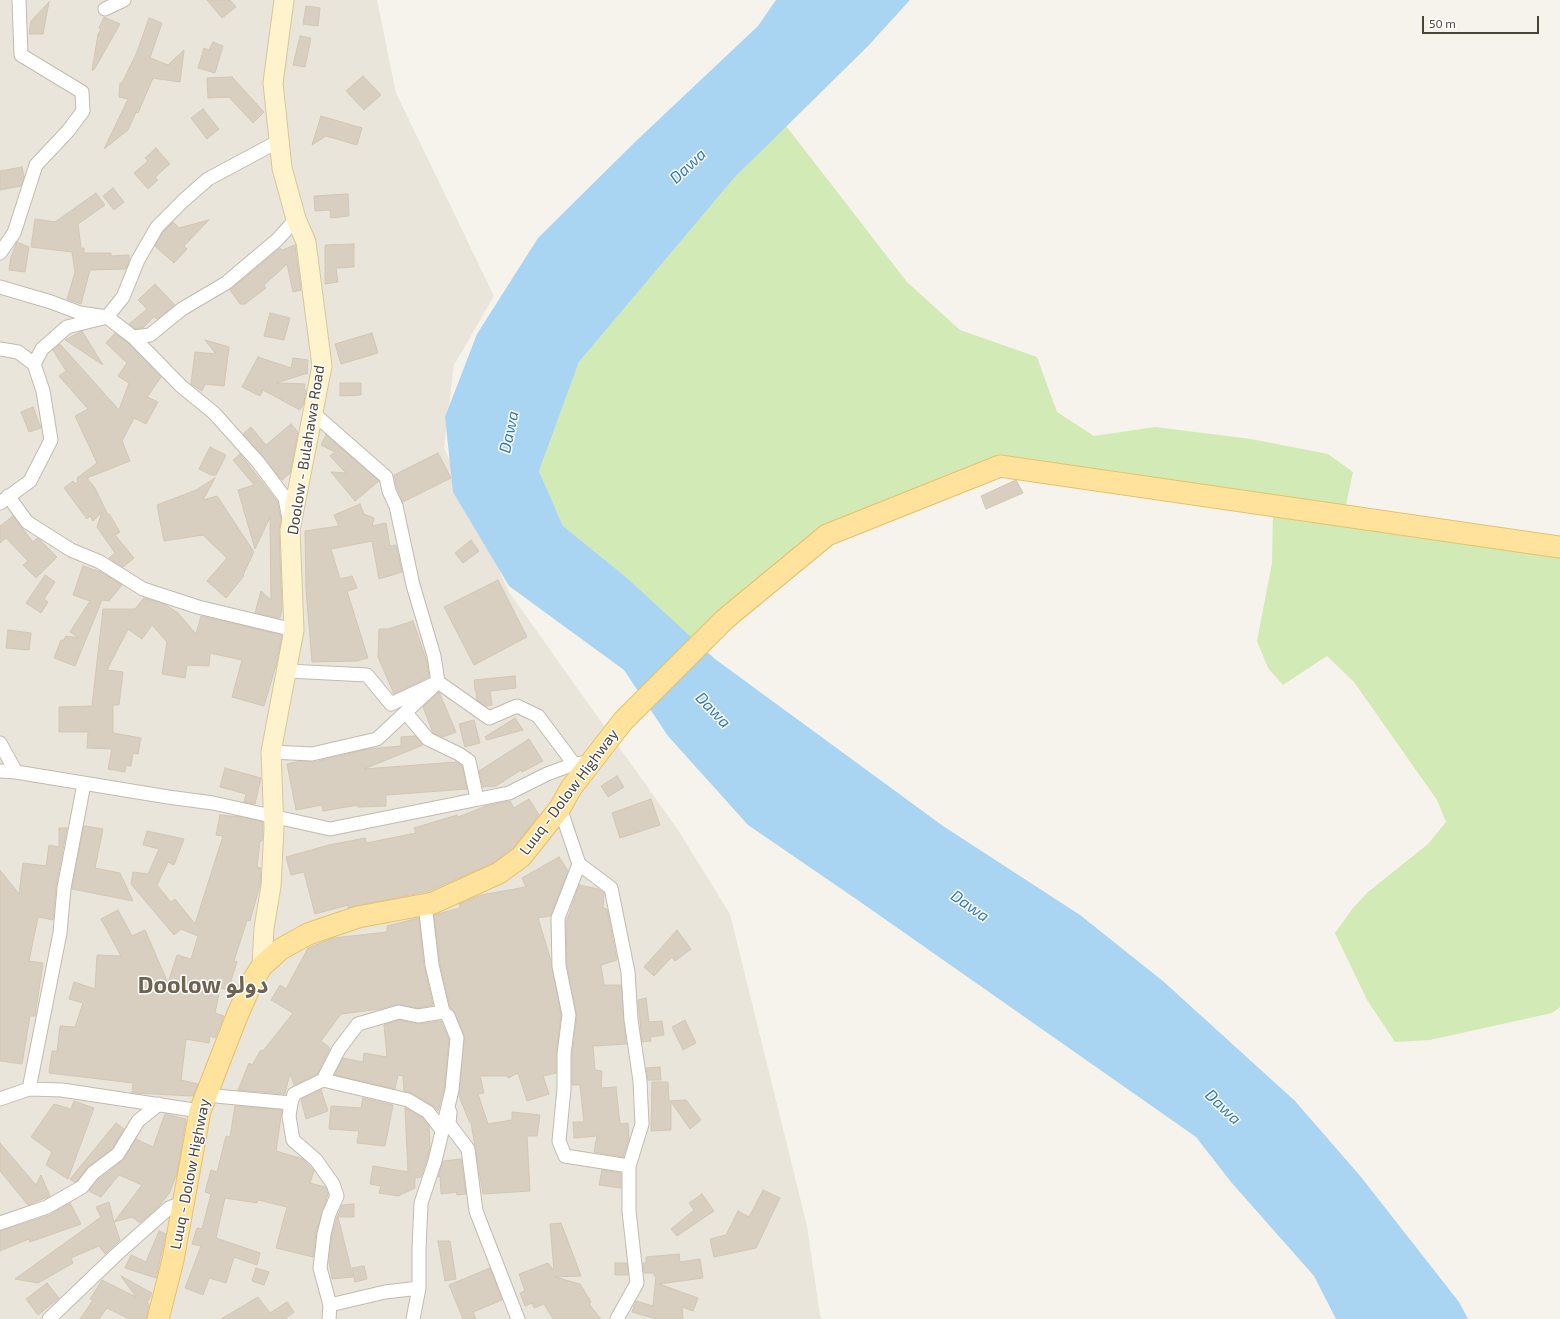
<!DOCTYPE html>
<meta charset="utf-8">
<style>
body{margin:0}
#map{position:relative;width:1560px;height:1319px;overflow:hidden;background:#f6f3ec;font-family:"Exo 2",sans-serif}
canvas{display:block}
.scale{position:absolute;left:1422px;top:16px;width:117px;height:18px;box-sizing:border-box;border:2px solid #4b4439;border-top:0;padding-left:5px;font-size:12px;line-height:14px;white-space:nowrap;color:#4b4439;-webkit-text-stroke:3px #fff;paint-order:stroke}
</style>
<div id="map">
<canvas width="1560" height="1319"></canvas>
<div class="scale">50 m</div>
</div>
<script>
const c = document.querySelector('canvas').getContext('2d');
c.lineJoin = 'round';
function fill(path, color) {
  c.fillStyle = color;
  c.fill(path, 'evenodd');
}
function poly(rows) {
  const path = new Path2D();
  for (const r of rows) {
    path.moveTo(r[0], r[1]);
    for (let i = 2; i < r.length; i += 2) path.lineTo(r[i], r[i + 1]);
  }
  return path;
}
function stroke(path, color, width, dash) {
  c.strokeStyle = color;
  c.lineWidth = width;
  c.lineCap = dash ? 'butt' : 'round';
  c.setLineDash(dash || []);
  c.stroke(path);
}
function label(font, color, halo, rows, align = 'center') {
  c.font = font + ' "Exo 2","Noto Sans Arabic",sans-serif';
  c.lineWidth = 3;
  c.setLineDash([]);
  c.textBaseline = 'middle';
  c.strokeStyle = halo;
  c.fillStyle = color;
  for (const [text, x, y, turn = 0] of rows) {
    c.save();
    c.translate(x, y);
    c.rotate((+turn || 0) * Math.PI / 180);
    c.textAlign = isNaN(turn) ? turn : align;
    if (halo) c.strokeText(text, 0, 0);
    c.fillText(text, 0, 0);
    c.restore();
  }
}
fill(poly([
 [0,0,377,0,396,93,494,296,454,365,444,448,509,592,678,830,730,914,807,1226,820,1315,822,1319,0,1319]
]), '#eae5da');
fill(poly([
 [786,126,907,282,960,330,1037,357,1057,412,1094,436,1155,427,1251,439,1328,454,1353,472,1343,519,1560,549,1560,1007,1552,1013,1430,1040,1395,1042,1367,1000,1335,933,1353,908,1368,892,1428,844,1446,822,1437,800,1354,682,1327,656,1283,685,1268,668,1257,641,1272,563,1273,509,1000,470,829,538,700,646,626,577,563,526,539,471,579,362,735,177]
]), '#d2eab5');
fill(poly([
 [776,0,910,0,868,46,735,177,579,362,539,471,563,526,626,577,715,659,943,826,1080,915,1164,982,1295,1101,1361,1177,1459,1302,1468,1319,1336,1319,1314,1276,1231,1182,1196,1137,859,901,748,825,668,736,624,670,509,586,453,492,445,417,477,334,538,238,635,142,758,26]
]), '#a9d4f2');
const building = poly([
 [207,0,230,0,236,7,222,18,207,0],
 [49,2,43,34,29,34,31,21,49,2],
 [306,6,320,8,318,26,303,24,306,6],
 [104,17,120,24,94,70,92,70,98,34,101,29,99,28,104,17],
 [149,18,162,23,150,58,168,65,184,50,180,82,153,78,138,113,136,112,128,130,104,149,128,99,119,97,120,83,122,83,137,52,149,18],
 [300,36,311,38,305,67,293,65,300,36],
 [213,42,223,46,215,73,198,68,204,48,209,50,213,42],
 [363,76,381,95,364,110,346,91,363,76],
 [232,77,264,112,253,123,229,97,208,98,207,78,232,77],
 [203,109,219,129,207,139,191,118,203,109],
 [321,116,362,128,357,145,326,136,312,145,321,116],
 [156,148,170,164,155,177,158,180,148,189,134,173,148,161,145,158,156,148],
 [22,167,24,177,21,186,0,190,0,171,22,167],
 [113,188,124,202,114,210,103,196,113,188],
 [96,193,105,205,78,224,81,248,84,248,84,253,111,253,111,256,129,255,129,260,126,269,90,270,81,304,67,299,75,272,72,252,31,247,35,219,55,222,96,193],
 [348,194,349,216,331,218,330,210,315,211,314,196,348,194],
 [209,220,184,246,187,249,174,263,155,246,163,232,173,222,179,228,209,220],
 [17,242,29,247,25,272,9,270,11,257,17,242],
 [354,244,354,267,336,268,338,282,325,284,325,245,354,244],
 [295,245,301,290,293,292,287,264,264,285,266,288,245,304,240,304,230,290,280,248,282,250,295,245],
 [155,284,175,305,157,319,154,317,143,328,135,329,129,324,147,309,138,300,155,284],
 [270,313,290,318,284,340,264,336,270,313],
 [82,331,103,365,65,340,82,331],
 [115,333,128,343,161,377,147,397,158,402,146,424,134,418,122,441,130,461,87,478,95,488,108,515,109,514,120,532,115,535,134,558,123,567,109,558,115,553,97,527,102,512,93,521,90,516,87,519,64,488,73,481,75,484,78,481,77,478,97,463,75,416,88,409,59,376,66,371,53,350,60,344,119,410,129,383,118,376,127,363,106,343,115,333],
 [372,333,378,353,341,364,335,344,372,333],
 [205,340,229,347,224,386,205,384,202,391,191,384,195,352,216,354,205,340],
 [258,357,291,368,293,358,308,360,307,373,308,373,276,383,305,384,304,390,306,390,304,403,300,410,263,390,260,396,242,387,258,357],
 [340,383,361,383,361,395,340,396,340,383],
 [33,407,41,428,29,432,21,412,33,407],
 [291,424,298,432,290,473,282,480,243,434,251,427,266,445,291,424],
 [326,435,379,481,355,501,331,472,346,473,330,456,335,452,321,445,326,435],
 [210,447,226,455,216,475,211,475,199,469,210,447],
 [438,453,451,478,403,502,397,488,394,475,438,453],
 [240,454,277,501,281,519,279,530,282,609,280,618,255,613,261,591,271,600,270,517,255,549,238,490,254,485,233,460,240,454],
 [215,478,203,500,217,496,254,552,243,575,244,576,226,598,207,581,227,558,203,535,164,541,157,505,196,490,215,478],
 [1016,480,1023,493,986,509,981,496,1016,480],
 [360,504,364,514,374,518,372,526,386,523,390,546,396,545,402,572,379,579,372,541,331,549,340,579,352,576,357,588,347,591,368,658,357,661,312,662,306,589,305,531,339,526,334,515,360,504],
 [13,516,33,542,37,538,40,540,57,557,36,578,23,565,28,561,6,538,0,543,0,526,13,516],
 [471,540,479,551,463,563,455,553,471,540],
 [83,566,101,572,122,585,109,601,102,600,75,666,54,658,61,640,63,641,66,636,79,638,70,632,90,601,73,595,83,566],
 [45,575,55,582,44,599,48,602,41,613,26,603,45,575],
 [498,580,527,637,474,665,444,607,498,580],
 [144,598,166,605,178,613,196,634,201,616,282,635,277,662,264,706,232,697,242,660,210,653,209,666,187,665,185,678,162,674,167,642,152,625,142,639,128,629,107,670,123,672,119,705,113,705,113,733,141,738,138,754,133,753,131,766,126,765,125,772,108,769,112,749,87,748,88,732,59,732,59,707,92,706,103,609,135,609,144,598],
 [413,621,427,662,429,677,394,694,378,657,379,629,388,629,413,621],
 [8,630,31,633,29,650,6,648,8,630],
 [515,676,516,688,490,691,492,705,486,706,477,700,476,691,475,691,474,680,515,676],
 [439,692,456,732,443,737,433,733,423,707,439,692],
 [515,718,523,730,487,740,485,737,515,718],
 [474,720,480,743,465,747,459,724,474,720],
 [415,736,423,745,364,769,456,762,462,766,467,789,386,795,386,806,358,807,358,805,323,811,322,805,296,810,287,764,300,761,314,762,368,749,401,746,401,737,415,736],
 [529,739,543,761,522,772,521,770,496,786,483,787,479,771,529,739],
 [225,768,261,778,255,804,244,802,246,794,220,787,225,768],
 [617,776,624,787,608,797,601,786,617,776],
 [529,799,539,815,513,848,493,863,429,891,348,908,348,905,315,914,304,872,291,875,286,857,329,845,365,838,366,843,416,833,414,828,457,815,458,817,486,806,510,801,514,808,529,799],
 [651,799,660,825,620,838,612,813,651,799],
 [220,815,241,817,263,822,262,841,260,841,257,867,261,868,260,885,250,921,247,920,234,961,237,962,228,990,220,988,215,1013,224,1016,215,1038,210,1036,209,1043,186,1039,181,1080,198,1084,193,1096,132,1093,133,1083,49,1073,52,1051,57,1051,60,1026,75,1027,83,1003,69,999,74,982,95,989,97,955,121,956,101,919,118,910,132,936,145,930,168,983,177,955,191,959,198,936,181,929,174,935,131,884,133,872,148,874,159,849,143,845,147,831,184,839,174,865,168,862,157,885,171,902,175,899,195,924,223,836,216,835,220,815],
 [84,826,103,829,95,868,120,873,133,901,72,889,84,826],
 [59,828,67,828,56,886,53,920,38,917,29,961,43,963,35,1016,30,1016,22,1064,0,1061,0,870,19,894,23,863,46,866,49,845,59,847,59,828],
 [559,857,568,871,550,916,538,918,551,961,561,1015,556,1053,556,1073,543,1076,549,1094,527,1101,518,1073,508,1078,507,1076,480,1076,484,1093,478,1094,488,1124,512,1120,512,1112,540,1115,537,1136,527,1136,530,1191,483,1194,471,1123,470,1123,459,1096,464,1035,455,1013,450,1007,440,964,434,915,460,908,459,904,481,895,526,887,522,878,559,857],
 [579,885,598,889,604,893,603,908,607,909,617,960,601,965,604,985,621,985,626,1044,593,1046,595,1070,602,1071,601,1088,616,1087,620,1124,628,1123,629,1139,623,1157,594,1152,597,1136,574,1138,573,1122,584,1122,580,1085,572,1085,572,1055,577,1016,567,965,566,923,579,885],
 [419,918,424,966,433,1005,418,1008,397,1004,380,1009,341,1014,321,1041,330,1048,317,1074,294,1085,290,1073,285,1094,238,1090,249,1063,252,1065,261,1050,263,1051,293,1013,271,1000,280,985,286,989,308,948,333,938,387,932,387,926,419,918],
 [677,930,691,949,675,961,672,957,654,976,644,967,677,930],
 [646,998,649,1022,662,1021,664,1035,650,1037,651,1041,642,1042,638,1000,646,998],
 [399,1020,419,1024,441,1021,449,1039,444,1089,438,1111,432,1105,412,1093,404,1091,403,1076,398,1075,395,1089,335,1075,343,1058,363,1062,364,1053,387,1057,384,1025,399,1020],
 [685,1020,696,1043,683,1050,672,1027,685,1020],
 [660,1067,661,1080,648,1080,646,1068,660,1067],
 [652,1082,668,1082,669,1101,686,1100,701,1120,690,1129,671,1102,671,1130,651,1131,652,1082],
 [321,1090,328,1111,306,1119,301,1100,321,1090],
 [363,1098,393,1105,385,1146,357,1143,359,1131,329,1129,331,1106,361,1108,363,1098],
 [74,1101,94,1108,68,1179,46,1165,52,1152,31,1137,54,1104,71,1109,74,1101],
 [235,1106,282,1110,276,1151,303,1159,314,1171,310,1183,325,1187,328,1194,316,1232,313,1257,276,1248,287,1207,258,1200,257,1203,225,1198,216,1238,260,1253,257,1265,234,1257,226,1283,209,1278,203,1295,185,1288,201,1246,192,1244,197,1228,202,1229,211,1194,205,1192,211,1170,217,1172,226,1136,230,1137,235,1106],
 [405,1108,423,1118,429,1126,430,1148,427,1159,421,1177,415,1178,415,1188,398,1196,379,1193,381,1186,370,1184,373,1166,408,1172,405,1108],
 [165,1114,186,1119,177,1173,170,1192,160,1205,140,1223,132,1217,114,1222,120,1240,105,1254,99,1246,71,1258,73,1263,38,1283,15,1279,101,1217,96,1207,109,1202,114,1222,142,1185,119,1175,101,1197,89,1191,99,1179,123,1160,136,1139,153,1147,165,1114],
 [116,1123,124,1129,112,1149,88,1167,77,1181,74,1182,70,1179,116,1123],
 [0,1143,36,1185,41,1175,50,1196,28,1205,0,1171,0,1143],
 [461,1159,466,1194,457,1195,456,1192,441,1194,440,1176,438,1177,443,1161,461,1159],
 [602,1170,621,1173,621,1188,599,1185,602,1170],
 [763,1190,780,1198,756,1248,714,1257,710,1239,726,1235,738,1211,749,1217,763,1190],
 [702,1194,714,1211,677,1236,671,1229,694,1210,689,1203,702,1194],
 [70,1203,81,1224,30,1242,29,1239,0,1251,0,1231,50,1215,70,1203],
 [354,1204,354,1217,338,1217,353,1277,332,1279,329,1261,332,1235,337,1217,342,1205,354,1204],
 [561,1223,581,1276,555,1277,580,1284,591,1302,589,1304,601,1319,553,1319,544,1304,534,1308,532,1303,525,1306,520,1293,525,1291,519,1274,548,1263,554,1271,550,1224,561,1223],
 [159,1231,166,1234,156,1278,125,1268,131,1255,146,1262,159,1231],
 [438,1241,450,1241,456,1279,445,1281,438,1241],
 [679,1254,680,1262,700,1259,703,1278,659,1284,698,1298,693,1311,682,1307,683,1319,656,1319,632,1312,636,1301,653,1306,656,1276,654,1276,654,1273,644,1273,643,1263,646,1263,646,1257,679,1254],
 [615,1263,627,1263,628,1275,615,1275,615,1263],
 [364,1266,367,1279,355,1282,352,1268,364,1266],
 [256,1268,269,1272,264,1285,252,1281,256,1268],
 [490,1268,502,1300,473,1312,476,1319,463,1319,449,1285,490,1268],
 [121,1276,152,1293,147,1303,149,1304,146,1319,129,1319,107,1308,99,1319,80,1319,93,1300,90,1299,102,1280,136,1297,121,1276],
 [47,1283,59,1298,38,1315,26,1299,47,1283],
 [258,1297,270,1313,287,1302,294,1312,285,1319,221,1319,258,1297]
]);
fill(building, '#d8cfc1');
stroke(building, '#d3c7b4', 1);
const street = poly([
 [105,9,124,0],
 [0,253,14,233,36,165,68,131,83,111,82,92,21,55,19,0],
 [0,287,51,302,80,313,107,317,133,337,181,386,214,413,258,462,285,498,289,519],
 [133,337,150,335,182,309,226,283,277,240,296,219],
 [0,349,18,352,34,364,43,391,51,440,30,481,0,503],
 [34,364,42,349,67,327,107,317,123,297,138,260,157,227,184,200,208,179,279,141],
 [8,496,27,522,71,550,100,562,143,589,198,607,294,630],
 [288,671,367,675,391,704,438,682,489,718,517,706,538,716,574,764],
 [406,713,428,739,459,754,469,761,477,799],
 [0,743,16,772],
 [271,752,312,754,377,739,438,682,434,656,413,585,396,506,389,491,386,477,313,413],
 [0,771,16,772,168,797,213,803,330,829,509,793,547,774,574,764,592,762],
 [560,808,579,864,558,918,559,966,569,1015,564,1054,564,1089,559,1141,565,1156,629,1166],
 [579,864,611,888,628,972,631,1020,640,1081,642,1124,629,1166,629,1211,637,1283,617,1319],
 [323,1080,339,1049,358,1024,399,1012,418,1016,443,1012],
 [29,1089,60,933,64,888,84,784],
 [205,1095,291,1103,289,1116,293,1140,316,1160,333,1184,337,1196,329,1214,324,1234,320,1268,330,1305,385,1292,419,1288],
 [0,1099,29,1089,62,1090,200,1111],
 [291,1103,294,1094,323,1080,408,1100,428,1112,442,1130],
 [450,1112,449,1124,468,1149,476,1211,518,1319],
 [0,1223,47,1207,82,1187,93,1173,118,1154,138,1121,159,1104],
 [49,1319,117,1254,169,1208,184,1202],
 [329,1319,330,1305],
 [413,1319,419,1288,419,1249,421,1203,435,1161,452,1090,457,1038,448,1016,443,1012,432,965,425,904]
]);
const secondary = poly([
 [262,966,264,928,271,886,274,828,271,752,294,630,290,530,322,366,306,242,296,219,282,168,273,83,284,0]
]);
const primary = poly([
 [158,1319,173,1260,200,1111,237,1016,252,982,262,966,281,949,308,934,358,917,433,903,499,873,521,857,560,808,571,788,623,721,725,619,827,535,1000,466,1560,547]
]);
stroke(street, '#c2bbae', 15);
stroke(secondary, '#d6c79b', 21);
stroke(primary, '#e6c16a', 23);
stroke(street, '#fff', 13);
stroke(secondary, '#fff3cd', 19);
stroke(primary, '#ffe39c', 21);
label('15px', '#4b4439', '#fff', [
 ["Doolow - Bulahawa Road",306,450,-81],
 ["Luuq - Dolow Highway",569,792,-53],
 ["Luuq - Dolow Highway",190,1174,-79]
]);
label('italic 16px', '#2e7ab2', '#fff', [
 ["Dawa",688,166,-43],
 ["Dawa",509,432,-78],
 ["Dawa",713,710,46],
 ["Dawa",970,906,35],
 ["Dawa",1223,1107,44]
]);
label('bold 23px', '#6e6250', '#fff', [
 ["Doolow دولو",203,985]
]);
</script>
